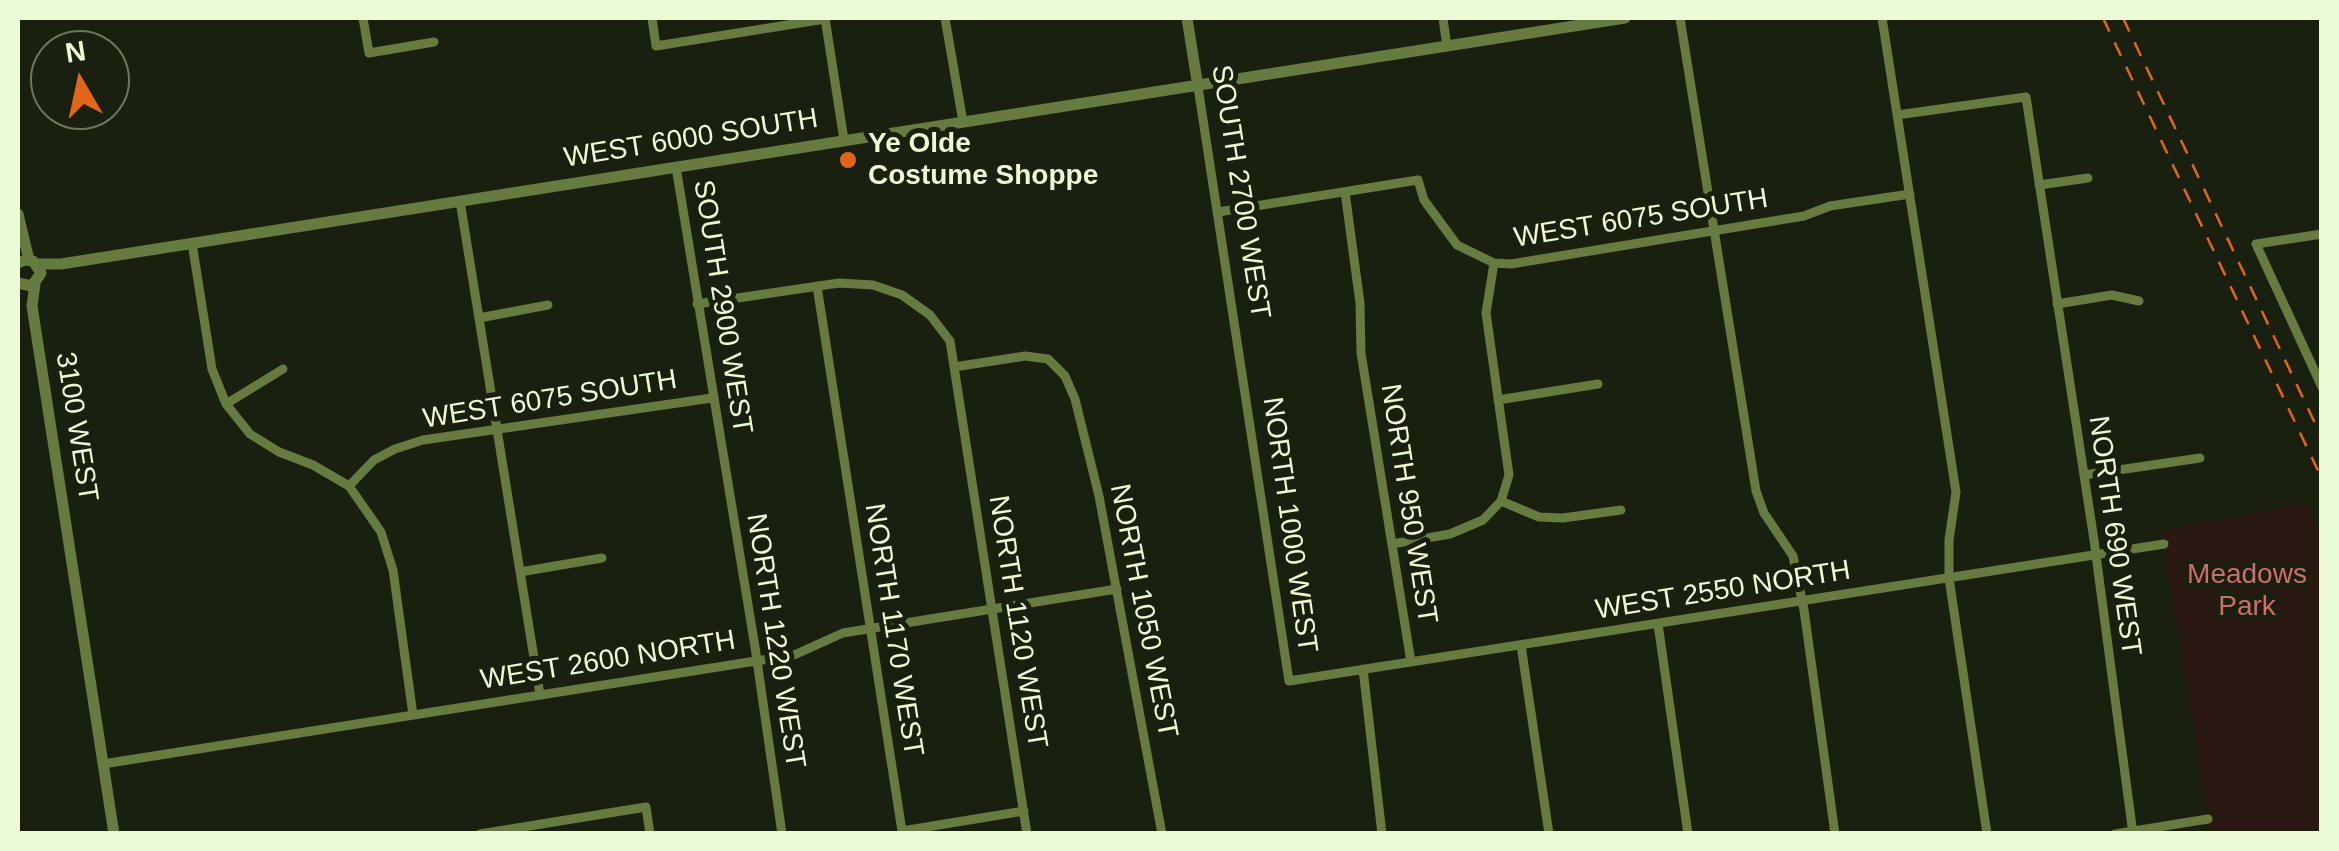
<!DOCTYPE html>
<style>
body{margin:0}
#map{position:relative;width:2339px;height:851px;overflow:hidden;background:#192010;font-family:Arial,sans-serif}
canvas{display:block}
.frame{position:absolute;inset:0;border:20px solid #ebfad4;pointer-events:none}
.north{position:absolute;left:30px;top:30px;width:100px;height:100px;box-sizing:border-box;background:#192010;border:2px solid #6d775e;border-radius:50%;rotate:351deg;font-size:28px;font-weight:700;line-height:40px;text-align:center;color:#ebfad4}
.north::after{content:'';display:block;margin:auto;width:35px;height:45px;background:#e16619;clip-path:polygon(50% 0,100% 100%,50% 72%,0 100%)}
</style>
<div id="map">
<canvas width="2339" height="851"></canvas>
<div class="frame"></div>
<div class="north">N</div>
</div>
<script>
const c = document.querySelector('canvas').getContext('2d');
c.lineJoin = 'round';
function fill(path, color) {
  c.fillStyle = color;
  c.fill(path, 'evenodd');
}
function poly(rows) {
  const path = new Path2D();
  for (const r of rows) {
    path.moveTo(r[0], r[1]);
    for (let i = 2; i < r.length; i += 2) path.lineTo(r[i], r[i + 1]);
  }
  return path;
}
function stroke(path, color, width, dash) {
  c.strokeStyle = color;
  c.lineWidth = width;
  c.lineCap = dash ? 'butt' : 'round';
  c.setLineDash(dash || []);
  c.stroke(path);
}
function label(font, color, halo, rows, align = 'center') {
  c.font = font + ' Arial,sans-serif';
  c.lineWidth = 10;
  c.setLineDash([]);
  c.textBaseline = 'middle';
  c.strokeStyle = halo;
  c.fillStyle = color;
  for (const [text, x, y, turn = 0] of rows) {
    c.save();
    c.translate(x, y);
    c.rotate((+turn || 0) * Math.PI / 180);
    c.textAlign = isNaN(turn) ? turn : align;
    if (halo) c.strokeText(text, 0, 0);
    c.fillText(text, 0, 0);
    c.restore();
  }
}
fill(poly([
 [2307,503,2322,539,2321,833,2211,833,2162,531]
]), '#2a1913');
stroke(poly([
 [363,18,369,53,434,42],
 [652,18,656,46,825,19],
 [825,18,844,140],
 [945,18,963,122],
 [1443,18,1447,47],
 [1680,18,1756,491,1764,513,1793,556,1804,610,1835,834],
 [1882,18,1956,492,1949,540,1949,578,1987,834],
 [1198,87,1289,681,2164,544],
 [1897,115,2026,97,2094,540,2133,834],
 [676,167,755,647,782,834],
 [2039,185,2088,178],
 [1345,192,1360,303,1361,353,1411,662],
 [460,201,540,695],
 [1218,212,1418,180,1424,200,1457,245,1494,263,1511,264,1804,216,1830,206,1910,194],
 [2322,234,2256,244,2322,387],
 [192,243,212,369,226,404,250,434,279,452,313,465,349,486,381,532,393,570,413,715],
 [1494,263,1486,313,1509,475,1501,501],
 [817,286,902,831,1024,811],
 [697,304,839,283,873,285,902,295,930,315,950,341,1027,834],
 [2057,304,2112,295,2139,301],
 [479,318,548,305],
 [954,367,1025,356,1048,359,1065,376,1075,399,1099,496,1162,834],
 [1498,400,1598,384],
 [226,404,283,369],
 [2084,475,2200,458],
 [349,486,374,460,395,449,423,440,712,398],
 [1392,544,1450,534,1483,520,1501,501,1539,517,1563,518,1621,510],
 [520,572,602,558],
 [1658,624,1688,834],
 [1521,645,1549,834],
 [1363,669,1382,834],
 [103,764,794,655,843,633,1117,589],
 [480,834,646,807,650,834],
 [2115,834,2208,819]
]), '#677a40', 9);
stroke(poly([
 [1187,18,1198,87],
 [18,214,29,260],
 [18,263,25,260,33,261,41,273,32,286,18,283],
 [37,264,61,264,1625,18],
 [35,284,32,306,114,834]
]), '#677a40', 11);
stroke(poly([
 [2103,18,2322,479],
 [2123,18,2322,438]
]), '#e16619', 2.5, [15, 12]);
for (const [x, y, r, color] of [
 [848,160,10,"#e16619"]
]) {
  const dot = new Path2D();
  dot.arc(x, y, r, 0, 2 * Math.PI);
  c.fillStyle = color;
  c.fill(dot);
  stroke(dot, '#192010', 4);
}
label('28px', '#ebfad4', '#192010', [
 ["WEST 6000 SOUTH",691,139,-9],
 ["SOUTH 2700 WEST",1240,192,81],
 ["WEST 6075 SOUTH",1641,219,-9],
 ["SOUTH 2900 WEST",722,307,81],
 ["WEST 6075 SOUTH",550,400,-9],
 ["3100 WEST",76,427,81],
 ["NORTH 950 WEST",1408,504,81],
 ["NORTH 1000 WEST",1289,525,82],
 ["NORTH 690 WEST",2114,536,82],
 ["WEST 2550 NORTH",1723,591,-9],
 ["NORTH 1050 WEST",1143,611,79],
 ["NORTH 1120 WEST",1017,622,81],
 ["NORTH 1170 WEST",893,630,81],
 ["NORTH 1220 WEST",775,641,81],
 ["WEST 2600 NORTH",608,661,-9]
]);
label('bold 28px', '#ebfad4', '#192010', [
 ["Ye Olde",868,144],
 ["Costume Shoppe",868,176]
], 'left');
label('28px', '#d26c68', '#192010', [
 ["Meadows",2247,575],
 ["Park",2247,607]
]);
</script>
